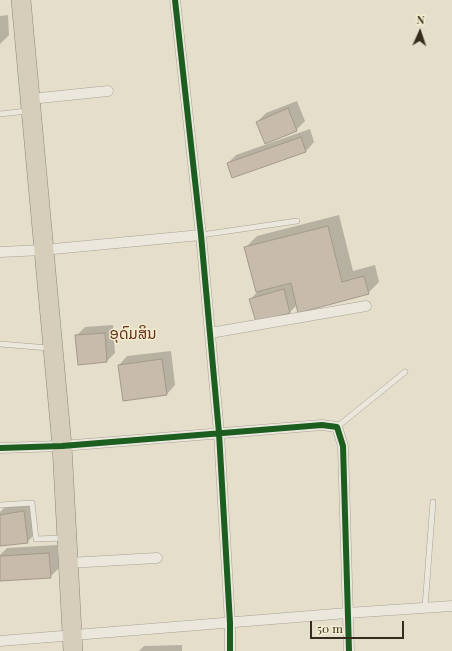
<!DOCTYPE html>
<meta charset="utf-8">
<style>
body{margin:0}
#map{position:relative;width:452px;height:651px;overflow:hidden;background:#e4deca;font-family:"Playfair Display",serif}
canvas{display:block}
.north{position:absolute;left:400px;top:12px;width:40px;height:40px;-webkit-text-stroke:3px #f5edcf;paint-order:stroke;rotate:3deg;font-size:11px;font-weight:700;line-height:16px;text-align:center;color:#362b1c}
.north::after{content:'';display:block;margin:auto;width:14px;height:18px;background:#362b1c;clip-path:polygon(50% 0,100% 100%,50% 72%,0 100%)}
.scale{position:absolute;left:310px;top:621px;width:94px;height:18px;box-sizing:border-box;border:2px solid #362b1c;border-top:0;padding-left:5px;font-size:12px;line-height:14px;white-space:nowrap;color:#362b1c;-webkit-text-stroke:3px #f5edcf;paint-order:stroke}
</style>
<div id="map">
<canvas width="452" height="651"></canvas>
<div class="north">N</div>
<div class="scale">50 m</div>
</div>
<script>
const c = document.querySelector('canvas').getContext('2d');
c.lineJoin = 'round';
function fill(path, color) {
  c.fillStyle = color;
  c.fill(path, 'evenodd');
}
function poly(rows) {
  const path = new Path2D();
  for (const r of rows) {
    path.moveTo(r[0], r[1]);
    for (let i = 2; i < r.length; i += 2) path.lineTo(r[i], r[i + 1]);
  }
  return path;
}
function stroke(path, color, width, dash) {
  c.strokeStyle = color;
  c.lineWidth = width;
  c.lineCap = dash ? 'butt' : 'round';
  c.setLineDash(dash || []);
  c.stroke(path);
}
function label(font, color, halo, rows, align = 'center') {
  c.font = font + ' "Playfair Display","Noto Sans Lao",serif';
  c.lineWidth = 3;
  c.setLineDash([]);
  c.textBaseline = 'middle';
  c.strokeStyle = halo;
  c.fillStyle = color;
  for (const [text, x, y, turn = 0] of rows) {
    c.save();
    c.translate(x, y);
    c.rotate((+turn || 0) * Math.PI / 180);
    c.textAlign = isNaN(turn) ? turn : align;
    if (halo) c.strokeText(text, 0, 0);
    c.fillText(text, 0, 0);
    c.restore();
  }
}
fill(poly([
 [8,15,9,35,0,44,0,16],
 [297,101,305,121,296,130,257,122,266,113],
 [310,129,314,142,306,151,232,176,228,163,236,155],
 [339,215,353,271,375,265,379,282,368,293,297,305,290,312,256,321,251,299,257,292,245,248,257,236],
 [113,325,115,353,107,361,76,336,85,327],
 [171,351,175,385,167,394,124,400,119,365,127,356],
 [32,503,36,533,27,542,0,542,0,512,5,507],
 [57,545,59,568,50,577,0,576,0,555,7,548],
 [182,645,182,651,139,651,144,646]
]), '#0003');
const building = poly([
 [288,108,297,131,265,144,256,122,288,108],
 [301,137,306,152,232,178,227,163,301,137],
 [328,226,342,282,364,276,369,294,298,313,291,283,256,292,244,247,328,226],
 [284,289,290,313,256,322,249,299,284,289],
 [105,333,107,362,78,365,75,335,105,333],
 [162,359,167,395,123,401,118,365,162,359],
 [24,511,28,543,0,546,0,515,24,511],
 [49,553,51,578,0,581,0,556,49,553]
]);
fill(building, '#c7bcab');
stroke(building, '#a3998a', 1);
const lane = poly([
 [0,114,27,111],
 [201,235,297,221],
 [0,344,49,348],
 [337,427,405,372],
 [0,505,32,503,36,539,64,538],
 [425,607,433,502]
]);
const street = poly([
 [175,0,201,235,219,433,230,623,230,651],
 [30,99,108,91],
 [0,252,43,250,201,235],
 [210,333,366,306],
 [0,448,62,446,322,425,337,427,343,446,349,651],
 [68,563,157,558],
 [0,641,347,613,452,606]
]);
const highway = poly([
 [21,0,62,446,73,651]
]);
stroke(lane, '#a9a294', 6);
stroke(street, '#a9a294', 11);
stroke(highway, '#8e887a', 20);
stroke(lane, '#ebe7dc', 5);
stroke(street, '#ebe7dc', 10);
stroke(highway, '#d6cebb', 19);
stroke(poly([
 [175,0,201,235,219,433,230,623,230,651],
 [0,448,62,446,322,425,337,427,343,446,349,651]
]), '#1b5e20', 6);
label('15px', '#63301b', '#f5edcf', [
 ["ອຸດົມສິນ",133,334]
]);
</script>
